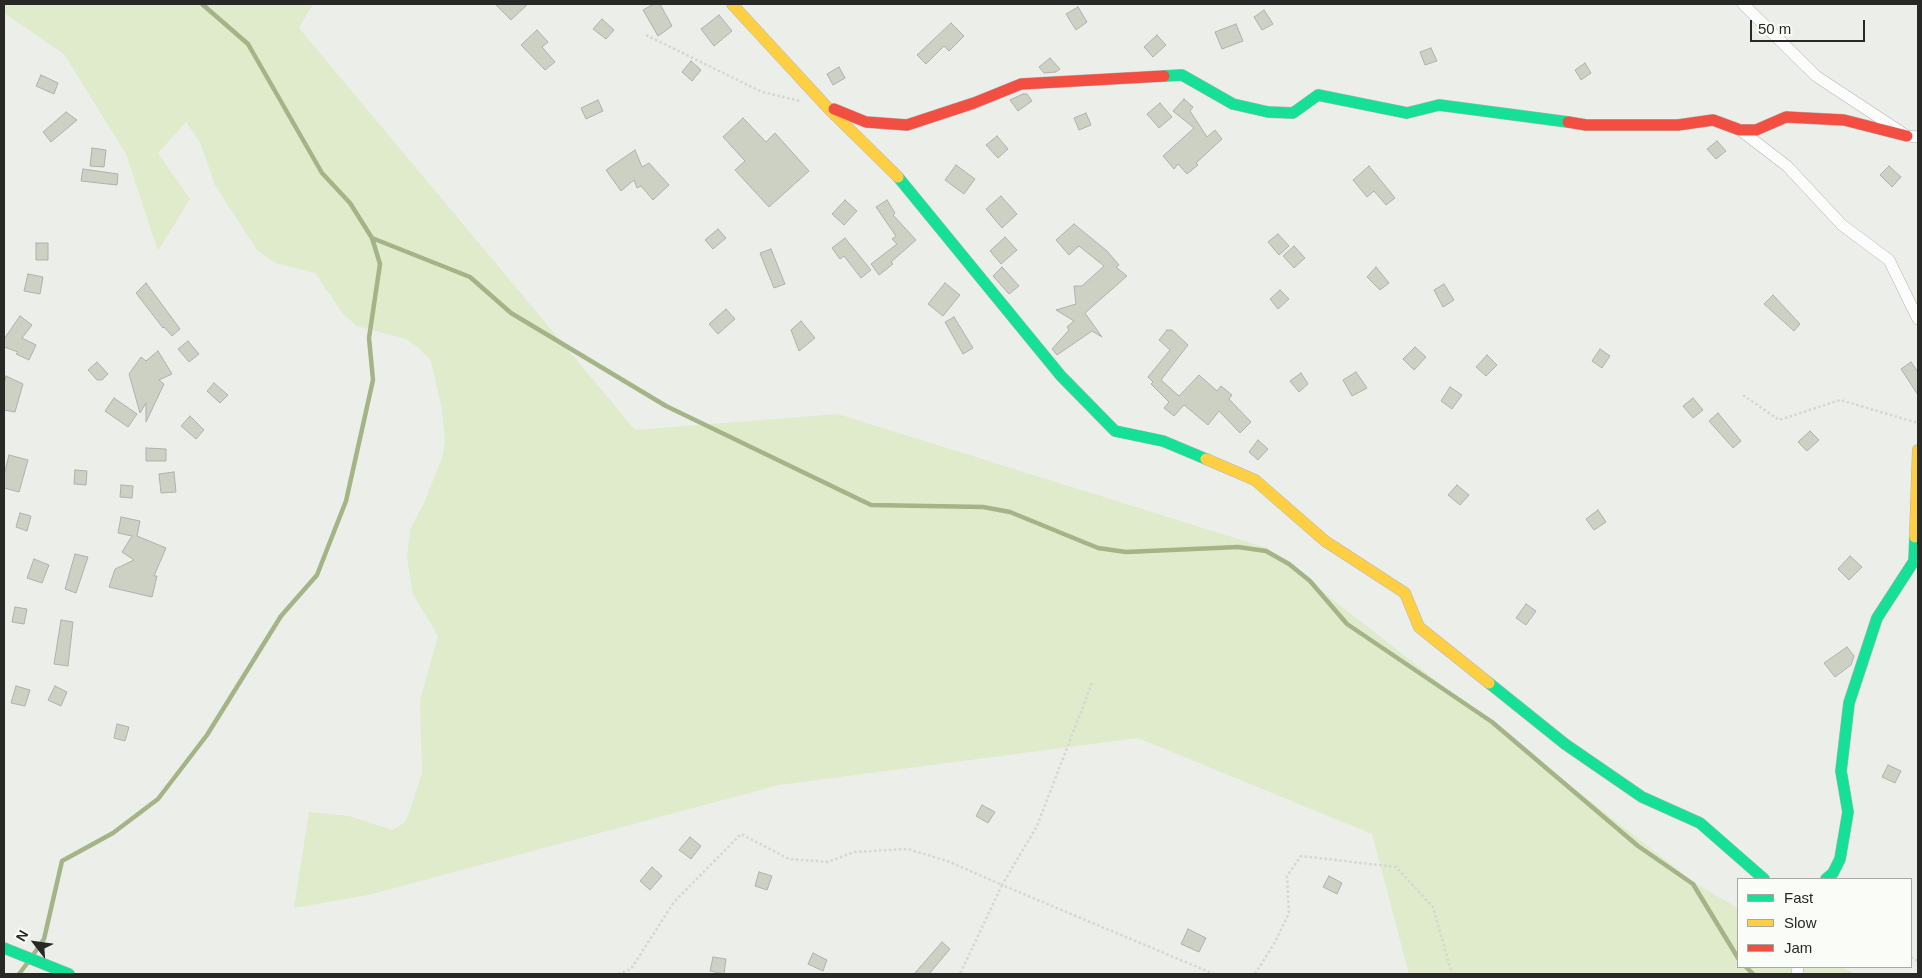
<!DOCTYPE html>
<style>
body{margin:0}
#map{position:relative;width:1922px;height:978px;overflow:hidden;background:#eceeea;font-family:Arial,sans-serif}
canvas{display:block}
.frame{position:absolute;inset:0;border:5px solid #282927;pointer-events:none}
.legend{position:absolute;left:1737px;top:878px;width:175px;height:90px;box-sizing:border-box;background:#fafdf7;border:1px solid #a6a8a4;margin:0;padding:6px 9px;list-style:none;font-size:15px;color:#282927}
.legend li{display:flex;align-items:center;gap:10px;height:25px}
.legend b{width:25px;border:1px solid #a6a8a4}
.north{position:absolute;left:10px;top:918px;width:50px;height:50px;-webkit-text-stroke:4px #fafdf7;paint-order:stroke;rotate:300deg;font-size:14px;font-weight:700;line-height:20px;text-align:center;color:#282927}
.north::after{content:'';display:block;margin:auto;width:18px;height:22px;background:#282927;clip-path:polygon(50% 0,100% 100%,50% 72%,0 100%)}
.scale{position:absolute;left:1750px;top:20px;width:115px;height:22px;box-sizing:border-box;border:2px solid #282927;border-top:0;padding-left:6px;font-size:15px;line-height:18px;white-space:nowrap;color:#282927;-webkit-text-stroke:4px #fafdf7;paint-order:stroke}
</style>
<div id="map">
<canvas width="1922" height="978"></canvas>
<div class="frame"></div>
<ul class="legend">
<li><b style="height:6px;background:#16e098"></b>Fast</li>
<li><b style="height:6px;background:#ffcf43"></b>Slow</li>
<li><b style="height:6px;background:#f24e42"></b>Jam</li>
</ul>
<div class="north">N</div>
<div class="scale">50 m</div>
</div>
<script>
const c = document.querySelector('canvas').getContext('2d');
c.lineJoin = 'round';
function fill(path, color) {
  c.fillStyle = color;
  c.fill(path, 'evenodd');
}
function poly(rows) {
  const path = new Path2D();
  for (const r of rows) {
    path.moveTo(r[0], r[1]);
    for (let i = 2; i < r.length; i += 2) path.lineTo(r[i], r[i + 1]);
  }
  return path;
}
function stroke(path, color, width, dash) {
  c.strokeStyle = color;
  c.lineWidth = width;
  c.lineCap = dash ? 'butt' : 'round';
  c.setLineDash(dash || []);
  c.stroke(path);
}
fill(poly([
 [4,4,313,4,299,28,635,430,838,414,1267,548,1696,884,1738,908,1738,967,1842,967,1855,974,1409,974,1372,834,1138,738,779,785,368,895,294,908,309,812,349,816,392,830,404,823,408,816,422,773,420,700,438,636,413,594,407,558,410,529,424,503,442,458,445,442,442,410,431,361,415,345,406,339,357,326,344,315,315,273,275,263,257,250,215,185,200,142,186,122,158,153,190,199,158,251,126,154,64,54,4,13]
]), '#dfebcb');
stroke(poly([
 [372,238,470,277,511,313,666,406,871,505,983,507,1010,512,1098,548,1126,552,1238,547,1266,551,1289,564,1310,581,1347,624,1492,722,1638,846,1693,884,1738,958],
 [33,955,44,939,62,861,113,833,158,799,207,735,281,616,317,575,346,501,373,380,369,338,380,264,372,238,350,203,322,173,248,44,202,4],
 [1746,967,1753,974],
 [19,974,29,961]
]), '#a4b487', 4.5);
const building = poly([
 [495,4,528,4,511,20,495,4],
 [654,4,660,4,672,26,658,36,643,10,654,4],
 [1078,7,1087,22,1076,30,1066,14,1078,7],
 [1264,10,1273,24,1262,30,1254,17,1264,10],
 [719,15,732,31,714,46,701,29,719,15],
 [602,19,614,30,606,39,593,29,602,19],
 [951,23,964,36,949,51,944,46,926,64,917,55,951,23],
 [1236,24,1243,41,1222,49,1215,32,1236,24],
 [537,30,548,42,542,47,555,62,545,70,521,45,537,30],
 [1157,35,1166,45,1153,57,1144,47,1157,35],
 [1431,48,1437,61,1425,65,1420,52,1431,48],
 [1050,58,1060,69,1056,72,1044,73,1039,67,1050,58],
 [691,61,701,70,692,81,682,72,691,61],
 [1585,63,1591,73,1581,80,1575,70,1585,63],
 [839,67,845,78,833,85,827,74,839,67],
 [41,75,58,83,54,94,36,86,41,75],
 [1023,94,1027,94,1032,101,1018,111,1010,100,1023,94],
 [1184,99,1193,107,1190,111,1207,137,1215,130,1222,139,1196,163,1198,165,1187,174,1178,164,1174,169,1163,156,1194,128,1173,111,1184,99],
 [598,100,603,111,586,119,581,108,598,100],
 [1160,103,1172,117,1159,128,1147,114,1160,103],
 [66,112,77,120,51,142,43,132,66,112],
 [1086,113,1091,125,1079,130,1074,118,1086,113],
 [743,118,766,142,775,133,809,171,769,207,735,170,745,161,723,137,743,118],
 [997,136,1008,149,998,158,986,145,997,136],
 [1717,141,1726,151,1716,159,1707,149,1717,141],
 [92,148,106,150,104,167,90,166,92,148],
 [635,150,642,167,649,163,669,185,653,200,641,186,637,188,634,180,621,191,606,170,635,150],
 [956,165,975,179,964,194,945,180,956,165],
 [1369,166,1395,198,1386,205,1374,191,1367,197,1353,180,1369,166],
 [1889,166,1901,177,1892,187,1880,175,1889,166],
 [83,169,118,174,117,185,81,181,83,169],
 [1001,196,1017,214,1002,228,986,209,1001,196],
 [845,200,857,211,844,225,832,214,845,200],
 [887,200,895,213,893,215,916,240,891,262,893,264,879,275,871,264,897,244,892,239,896,236,876,207,887,200],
 [1074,224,1107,251,1119,265,1116,267,1127,276,1085,313,1102,337,1092,331,1057,355,1052,349,1069,330,1067,327,1074,321,1056,310,1076,304,1074,286,1082,286,1104,266,1079,246,1069,255,1056,240,1074,224],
 [718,229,726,238,713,249,705,240,718,229],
 [1278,234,1289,246,1279,255,1268,242,1278,234],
 [1005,237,1017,250,1001,264,990,251,1005,237],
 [845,238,871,270,861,278,844,256,840,259,832,248,845,238],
 [36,243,48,243,48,260,36,260,36,243],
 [1294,246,1305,258,1294,268,1283,256,1294,246],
 [771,249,785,284,774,288,760,253,771,249],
 [1002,267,1019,286,1009,294,993,276,1002,267],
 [1376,267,1389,283,1380,290,1367,277,1376,267],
 [28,274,43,277,40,294,24,291,28,274],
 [146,283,180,329,172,336,164,327,163,328,136,293,146,283],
 [945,283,960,295,943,316,928,304,945,283],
 [1444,284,1454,300,1443,307,1434,290,1444,284],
 [1280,290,1289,299,1278,309,1270,299,1280,290],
 [1773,295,1800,324,1794,331,1764,304,1773,295],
 [726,309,735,319,718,334,709,324,726,309],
 [20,316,32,325,22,338,36,345,29,360,16,354,18,352,4,347,4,339,20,316],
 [954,317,973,348,963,354,945,322,954,317],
 [801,321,815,338,799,351,791,330,801,321],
 [1167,330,1172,330,1188,345,1161,380,1179,396,1199,375,1217,391,1221,386,1232,395,1229,399,1251,422,1240,433,1219,411,1208,425,1184,405,1174,416,1164,408,1169,402,1151,384,1153,382,1148,377,1170,350,1159,340,1167,330],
 [188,341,199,354,189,362,178,349,188,341],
 [1415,347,1426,357,1414,370,1403,359,1415,347],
 [1600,349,1610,356,1602,368,1592,361,1600,349],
 [158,351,172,374,159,380,164,384,146,422,146,403,140,413,129,374,141,357,146,361,158,351],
 [1487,355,1497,365,1486,376,1476,367,1487,355],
 [97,362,108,374,102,380,97,380,88,370,97,362],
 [1911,362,1918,372,1918,395,1901,369,1911,362],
 [1356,372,1367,388,1352,396,1343,380,1356,372],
 [1301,373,1308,384,1299,392,1290,381,1301,373],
 [6,376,23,384,15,412,4,410,4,385,6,376],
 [214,383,228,395,220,403,207,391,214,383],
 [1450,387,1462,395,1452,409,1441,401,1450,387],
 [114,398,137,414,128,427,105,411,114,398],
 [1693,398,1703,410,1693,418,1683,406,1693,398],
 [1718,413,1741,441,1733,448,1709,421,1718,413],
 [190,416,204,430,196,439,181,426,190,416],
 [1810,431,1819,440,1807,451,1798,442,1810,431],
 [1258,440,1268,449,1258,460,1249,452,1258,440],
 [146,448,166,449,166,461,146,461,146,448],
 [9,455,28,460,19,492,4,488,4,475,9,455],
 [75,470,87,471,86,485,74,484,75,470],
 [174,472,176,492,161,493,159,474,174,472],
 [121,485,133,486,132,498,120,497,121,485],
 [1457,485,1469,495,1460,505,1448,495,1457,485],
 [1598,510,1606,522,1594,530,1586,519,1598,510],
 [20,513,31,516,27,531,16,527,20,513],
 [121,517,140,521,137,536,166,548,154,576,157,576,152,597,109,587,115,569,134,560,122,552,132,536,118,533,121,517],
 [75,554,88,557,76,593,65,589,75,554],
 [1850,556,1862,567,1849,580,1838,569,1850,556],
 [34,559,49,565,42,583,27,578,34,559],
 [1526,604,1536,611,1526,625,1516,618,1526,604],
 [15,607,27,609,24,624,12,622,15,607],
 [61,620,73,622,68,666,54,664,61,620],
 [1847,647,1854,656,1851,665,1835,677,1824,663,1847,647],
 [16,686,30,690,25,706,11,703,16,686],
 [55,686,67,692,61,706,48,700,55,686],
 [117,724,129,727,125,741,114,738,117,724],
 [1888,765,1901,771,1895,783,1882,777,1888,765],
 [982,805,995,812,988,823,976,816,982,805],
 [690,837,701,846,691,859,679,850,690,837],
 [652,867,662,876,650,890,640,881,652,867],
 [759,872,772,876,767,890,755,886,759,872],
 [1329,876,1342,883,1337,894,1323,887,1329,876],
 [1188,929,1206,938,1199,952,1181,944,1188,929],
 [942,942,950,949,929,974,914,974,942,942],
 [813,953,827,960,823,971,808,964,813,953],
 [713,957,726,959,724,974,710,971,713,957]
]);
fill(building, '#ccd1c4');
stroke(building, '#b0b0ae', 1);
const street = poly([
 [1743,4,1816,76,1907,136,1918,137],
 [1740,130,1787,166,1842,225,1889,260,1918,319],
 [1797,974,1798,967]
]);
const fast = poly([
 [1164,76,1182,75,1233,104,1268,112,1293,113,1318,95,1407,113,1439,105,1568,122],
 [898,177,1061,376,1115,431,1163,441,1206,459],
 [1489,683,1565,744,1642,797,1700,823,1764,879],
 [1826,879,1833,873,1840,859,1848,812,1841,771,1849,703,1877,618,1914,561,1915,537],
 [4,948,69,974]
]);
const slow = poly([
 [732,4,827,107,898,177],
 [1206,459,1255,480,1325,541,1405,593,1419,627,1489,683],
 [1915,537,1918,450]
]);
const jam = poly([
 [834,109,866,122,907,125,974,103,1021,84,1164,76],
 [1568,122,1586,125,1678,125,1713,120,1740,130,1756,130,1786,117,1844,120,1907,136]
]);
stroke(street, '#b5b6b4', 12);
stroke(fast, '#b5b6b4', 12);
stroke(slow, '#b5b6b4', 12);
stroke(jam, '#b5b6b4', 12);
stroke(poly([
 [646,35,762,92,800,101],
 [1743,395,1779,420,1840,400,1918,423],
 [1092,683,1037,826,1002,885,1214,974],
 [1911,957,1918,961],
 [618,974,631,969,674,902,741,834,789,859,828,862,854,852,908,849,950,862,1002,885,960,974],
 [1255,974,1274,944,1289,913,1287,876,1301,856,1396,867,1433,907,1452,974]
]), '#d6d6d6', 2.5, [2.5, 2.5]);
stroke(street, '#fcfcfc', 11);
stroke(fast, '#16e098', 11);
stroke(slow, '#ffcf43', 11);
stroke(jam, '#f24e42', 11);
</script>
